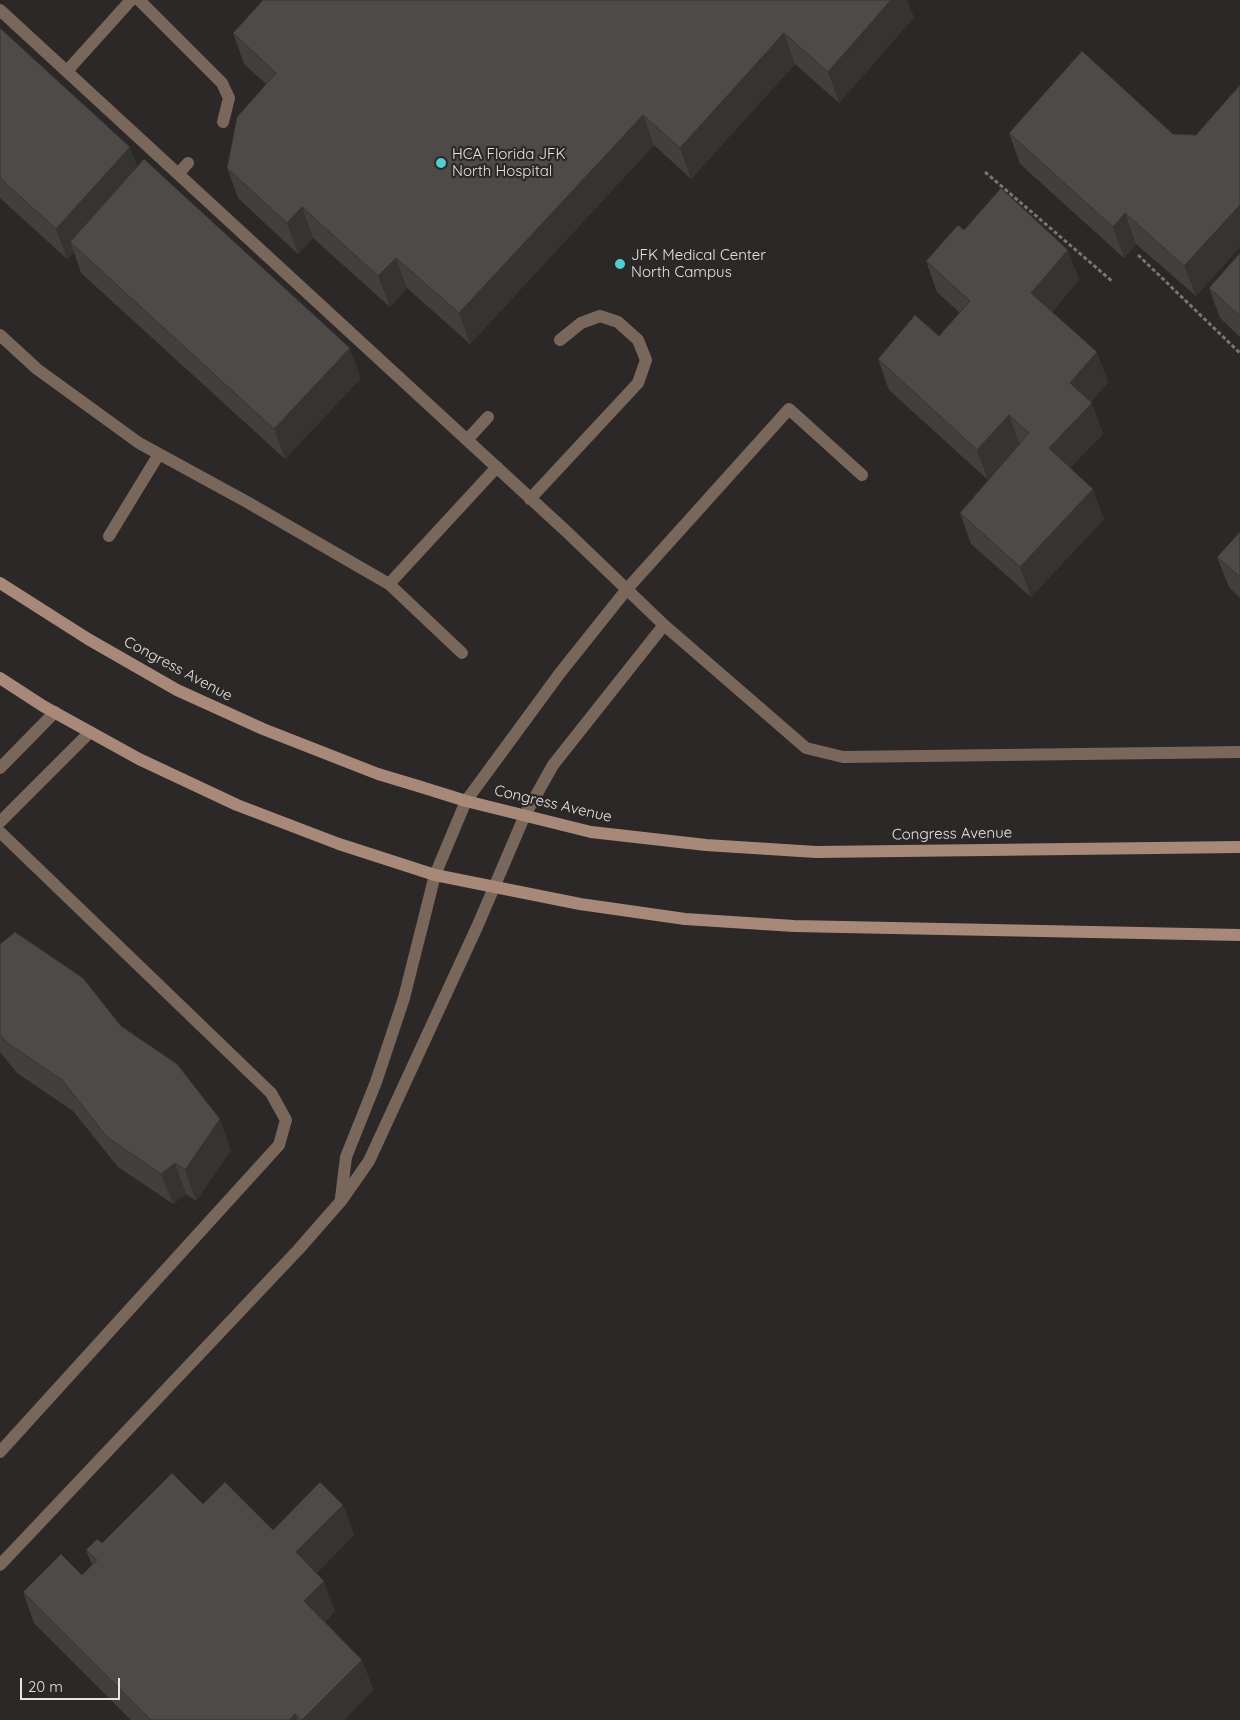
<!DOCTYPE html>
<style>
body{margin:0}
#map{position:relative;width:1240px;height:1720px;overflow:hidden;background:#2b2827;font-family:Quicksand,sans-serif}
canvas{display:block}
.scale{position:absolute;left:20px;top:1678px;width:100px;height:22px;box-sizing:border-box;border:2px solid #e6e4e3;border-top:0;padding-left:6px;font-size:15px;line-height:18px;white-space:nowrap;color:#e6e4e3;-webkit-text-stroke:4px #2b2827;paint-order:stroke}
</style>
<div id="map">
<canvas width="1240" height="1720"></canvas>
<div class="scale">20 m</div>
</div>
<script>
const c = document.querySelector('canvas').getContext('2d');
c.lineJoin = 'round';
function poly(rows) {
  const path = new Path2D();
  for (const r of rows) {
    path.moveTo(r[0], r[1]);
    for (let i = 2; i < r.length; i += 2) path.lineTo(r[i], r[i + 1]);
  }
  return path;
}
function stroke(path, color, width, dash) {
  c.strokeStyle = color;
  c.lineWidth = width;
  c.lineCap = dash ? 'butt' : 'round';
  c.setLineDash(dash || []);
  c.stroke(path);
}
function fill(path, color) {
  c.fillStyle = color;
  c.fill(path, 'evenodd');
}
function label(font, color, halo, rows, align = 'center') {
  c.font = font + ' Quicksand,sans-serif';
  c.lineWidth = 4.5;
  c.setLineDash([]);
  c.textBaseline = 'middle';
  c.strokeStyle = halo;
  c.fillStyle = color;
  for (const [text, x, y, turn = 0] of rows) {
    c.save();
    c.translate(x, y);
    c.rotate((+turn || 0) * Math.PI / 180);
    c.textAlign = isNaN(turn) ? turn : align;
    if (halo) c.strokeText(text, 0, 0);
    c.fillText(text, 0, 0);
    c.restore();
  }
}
stroke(poly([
 [985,172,1113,282],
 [1138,255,1240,353]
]), '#787574', 3, [4, 2.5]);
stroke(poly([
 [139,0,222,83,229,98,223,122],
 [0,10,567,532,664,625,806,748,843,757,1240,752],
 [67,71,131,0],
 [178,174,188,163],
 [0,335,37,369,139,443,247,502,389,584,462,653],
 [467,440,488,417],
 [530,499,638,383,646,360,638,340,618,322,600,316,581,323,560,340],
 [109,536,159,454],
 [389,584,497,467],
 [0,768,55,712],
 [0,822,90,732],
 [0,832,271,1093,286,1120,279,1145,0,1452],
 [341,1198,346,1157,376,1082,404,998,435,875,466,801,560,673,627,589,789,409,862,475],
 [0,1565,298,1250,341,1201,369,1161,477,927,525,815,553,765,664,625]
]), '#7a675c', 12);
stroke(poly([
 [0,583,88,639,177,690,263,729,378,774,418,786,466,801,591,832,706,845,816,852,1240,847],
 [0,678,43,706,139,759,237,805,339,844,435,875,580,904,685,919,794,926,1240,935]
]), '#a88979', 12);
fill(poly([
 [914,17,839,103,795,64,691,179,654,145,470,344,407,288,390,307,313,238,298,254,238,198,227,168,266,84,244,64,233,33],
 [0,28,137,167,361,378,285,459,81,273,74,252,67,259,0,198],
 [1240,85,1240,247,1196,296,1136,244,1124,258,1020,164,1009,133,1173,134,1196,135],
 [964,230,1068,250,1079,280,1052,312,1108,382,1091,402,1103,434,1070,468,1104,519,1031,597,971,544,960,513,988,480,889,390,878,359,939,336,960,313,937,292,926,261],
 [1240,253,1240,337,1220,318,1209,288],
 [1240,532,1240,598,1229,587,1217,557],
 [0,944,121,1026,231,1150,196,1201,186,1194,173,1204,118,1167,73,1111,17,1073,0,1052],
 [203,1504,273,1530,343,1505,354,1535,317,1573,335,1611,325,1622,362,1660,373,1690,344,1720,131,1720,34,1623,23,1592,82,1575,92,1565,86,1550]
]), '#42403e');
fill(poly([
 [891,0,907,0,914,17,839,103,828,72],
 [784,33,795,64,691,179,680,148],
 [643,115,654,145,470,344,459,313],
 [130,147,141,177,70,242,74,252,67,259,56,229],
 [1240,205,1240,247,1196,296,1184,266],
 [302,207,313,238,298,254,287,223],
 [1125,213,1136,244,1124,258,1113,227],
 [1068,250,1079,280,1042,323,1031,293],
 [396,258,407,288,390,307,378,276],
 [350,348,361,378,285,459,274,429],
 [1097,352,1108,382,1081,414,1070,383],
 [1092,403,1103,434,1060,478,1049,448],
 [1009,415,1020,445,988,480,977,450],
 [1093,489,1104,519,1031,597,1020,567],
 [220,1119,231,1150,196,1201,185,1170],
 [175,1163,186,1194,173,1204,161,1174],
 [343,1505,354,1535,307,1583,296,1552],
 [324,1581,335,1611,315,1632,304,1601],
 [362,1660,373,1690,344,1720,302,1720],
 [295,1714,297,1720,289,1720]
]), '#363432');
const building = poly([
 [263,0,891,0,828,72,784,33,680,148,643,115,459,313,396,258,378,276,302,207,287,223,227,168,237,117,276,73,233,33,263,0],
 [0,28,130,147,56,229,0,178,0,28],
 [1082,51,1173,134,1196,135,1240,85,1240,205,1184,266,1125,213,1113,227,1009,133,1082,51],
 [144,159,350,348,274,429,70,242,144,159],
 [1001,188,1068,250,1031,293,1097,352,1070,383,1092,403,1049,448,1093,489,1020,567,960,513,1029,433,1009,415,977,450,878,359,915,315,939,336,970,301,926,261,958,225,964,230,1001,188],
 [1240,253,1240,316,1209,288,1240,253],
 [1240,532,1240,577,1217,557,1240,532],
 [15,932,83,978,121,1026,177,1064,220,1119,185,1170,175,1163,161,1174,107,1137,62,1080,6,1042,0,1035,0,944,15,932],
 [172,1473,203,1504,225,1482,273,1530,320,1482,343,1505,296,1552,324,1581,304,1601,362,1660,302,1720,301,1720,295,1714,289,1720,151,1720,23,1592,61,1554,82,1575,97,1560,86,1550,97,1539,102,1543,172,1473]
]);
fill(building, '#4d4a48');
stroke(building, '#363432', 1);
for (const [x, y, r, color] of [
 [441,163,6,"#51ccd1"],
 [620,264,6,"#51ccd1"]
]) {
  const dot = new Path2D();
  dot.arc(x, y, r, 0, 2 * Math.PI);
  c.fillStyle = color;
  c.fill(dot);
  stroke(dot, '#2b2827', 2);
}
label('15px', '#e6e4e3', '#2b2827', [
 ["HCA Florida JFK",452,154],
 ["North Hospital",452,171],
 ["JFK Medical Center",631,255],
 ["North Campus",631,272]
], 'left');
label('15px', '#e6e4e3', '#2b2827', [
 ["Congress Avenue",178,669,28],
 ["Congress Avenue",553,804,13],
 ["Congress Avenue",952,834,-1]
]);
</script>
